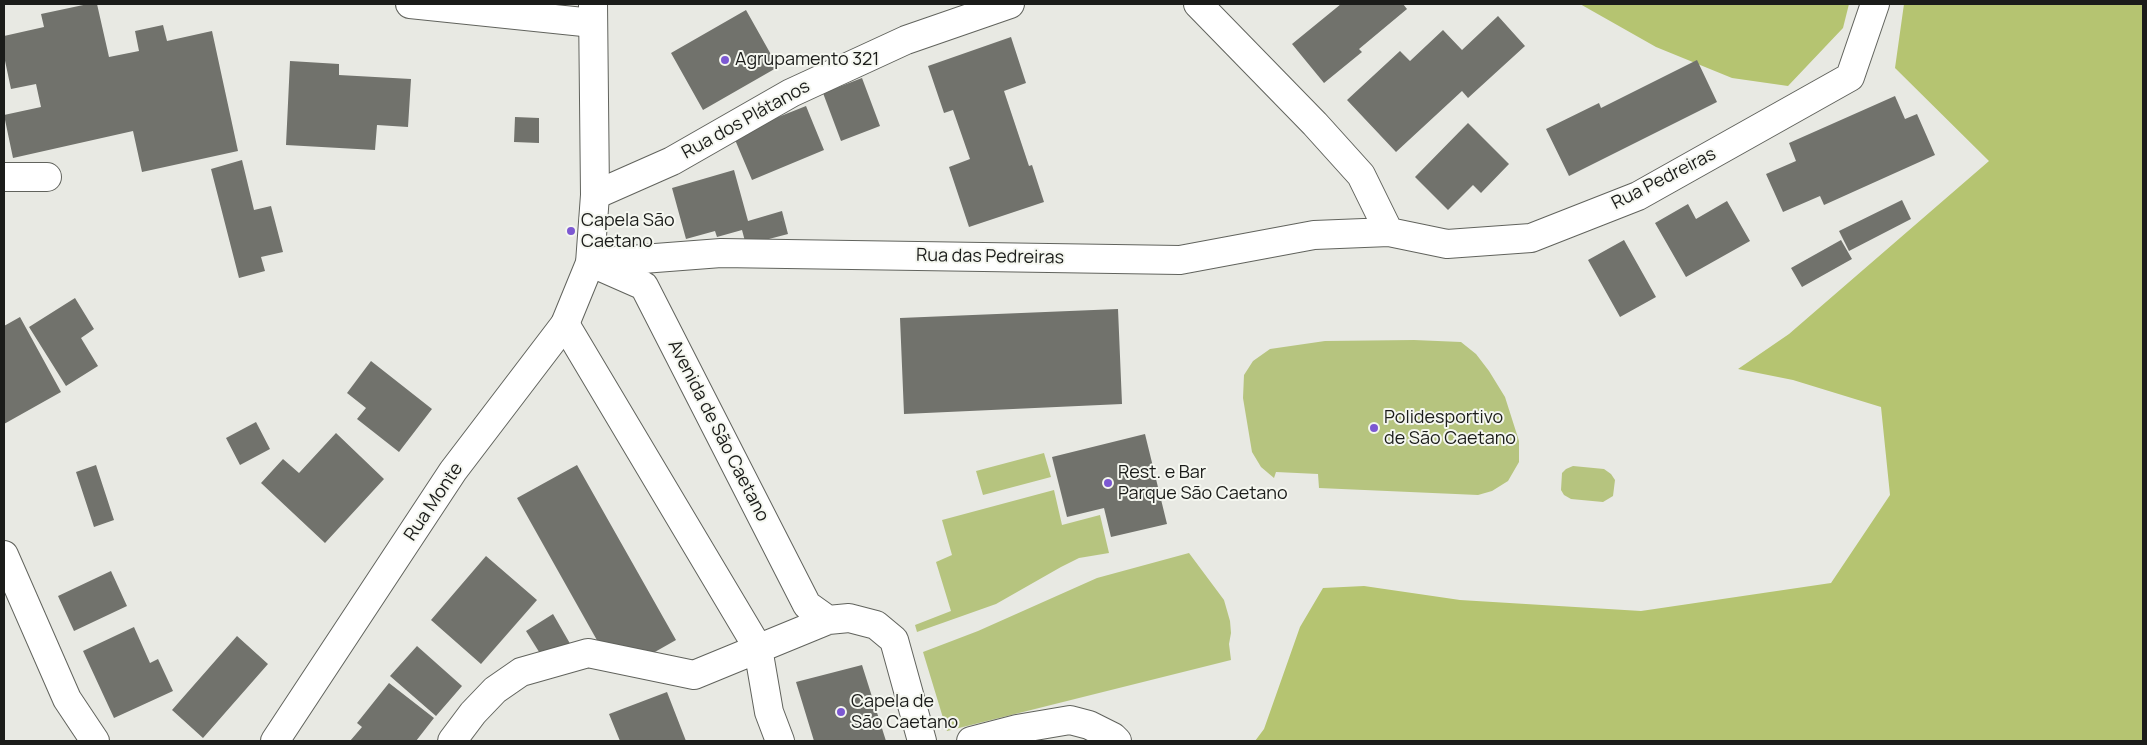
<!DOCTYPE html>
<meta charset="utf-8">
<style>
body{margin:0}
#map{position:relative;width:2147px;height:745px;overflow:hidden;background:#e8e9e3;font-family:Manrope,sans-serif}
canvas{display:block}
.frame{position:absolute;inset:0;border:5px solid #1b1c1a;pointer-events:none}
</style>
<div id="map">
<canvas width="2147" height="745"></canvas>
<div class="frame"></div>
</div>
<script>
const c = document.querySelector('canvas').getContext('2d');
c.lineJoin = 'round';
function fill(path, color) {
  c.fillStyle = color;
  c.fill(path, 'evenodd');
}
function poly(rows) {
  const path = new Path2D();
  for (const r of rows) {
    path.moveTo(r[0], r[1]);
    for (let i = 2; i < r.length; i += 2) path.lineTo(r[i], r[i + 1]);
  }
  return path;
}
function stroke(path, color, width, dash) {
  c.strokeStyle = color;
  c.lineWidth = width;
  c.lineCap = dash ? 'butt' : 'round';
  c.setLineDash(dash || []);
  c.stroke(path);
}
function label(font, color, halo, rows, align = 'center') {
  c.font = font + ' Manrope,sans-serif';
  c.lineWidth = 4;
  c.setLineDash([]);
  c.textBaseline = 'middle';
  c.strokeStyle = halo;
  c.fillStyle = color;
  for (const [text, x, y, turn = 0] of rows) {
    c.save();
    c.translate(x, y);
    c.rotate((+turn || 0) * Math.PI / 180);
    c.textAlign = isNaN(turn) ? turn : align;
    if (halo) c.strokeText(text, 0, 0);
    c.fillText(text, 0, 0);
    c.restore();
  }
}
fill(poly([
 [1414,340,1461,342,1476,354,1489,371,1505,397,1519,441,1519,462,1508,481,1492,491,1478,495,1319,488,1318,474,1276,472,1274,478,1261,467,1252,452,1243,398,1244,375,1253,361,1270,349,1325,341],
 [1044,453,1051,477,983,495,976,471],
 [1573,466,1604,469,1611,474,1615,480,1613,496,1603,502,1571,499,1564,495,1561,490,1562,473,1566,469],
 [1054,490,1062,525,1100,515,1109,553,1079,558,1061,567,996,604,917,632,915,625,951,611,936,562,952,555,942,520],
 [1189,553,1224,600,1230,621,1231,633,1229,644,1231,660,947,731,923,652,978,631,1097,578]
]), '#b6c47f');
fill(poly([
 [1580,4,1849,4,1843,28,1788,86,1732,78,1656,47],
 [1904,4,2143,4,2143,741,1255,741,1264,729,1300,627,1323,588,1364,586,1460,600,1641,611,1831,583,1890,495,1881,407,1793,380,1738,369,1789,334,1989,161,1895,68]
]), '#b5c471');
fill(poly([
 [88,4,97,4,109,57,139,51,135,31,163,25,167,41,212,31,238,151,142,172,133,131,13,158,4,115,41,107,36,84,11,89,4,56,4,36,44,27,41,14],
 [1341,4,1403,4,1407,9,1359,49,1362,52,1324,83,1292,44],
 [746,10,778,67,703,110,671,53],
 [1498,16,1525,46,1468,98,1462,91,1396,152,1347,100,1400,51,1410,61,1443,30,1462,50],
 [1011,37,1026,83,1004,91,1029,166,1032,165,1044,202,969,227,949,167,970,159,953,110,944,113,928,66],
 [1697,60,1717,102,1569,176,1546,129,1599,103,1601,108],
 [290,61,339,64,339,75,411,79,408,127,377,125,375,150,286,145],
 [862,78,880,126,841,141,823,93],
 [1895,96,1905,119,1917,114,1935,155,1824,205,1820,196,1783,212,1766,174,1796,161,1789,143],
 [806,106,824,150,752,180,733,135],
 [515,117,539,118,539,143,514,142],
 [1468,123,1509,164,1481,193,1473,185,1448,210,1415,177],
 [242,160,254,210,271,206,283,252,261,257,265,271,239,278,211,169],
 [734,170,748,221,782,211,788,234,746,245,742,230,717,237,715,231,686,239,672,188],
 [1902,200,1911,219,1849,251,1839,231],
 [1727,201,1750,241,1686,277,1655,223,1688,204,1696,219],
 [1624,240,1656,297,1620,317,1588,260],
 [1841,240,1852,259,1802,287,1791,268],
 [75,298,94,329,81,338,98,366,66,386,29,327],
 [1118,309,1122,404,904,414,900,318],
 [20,317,61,392,4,424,4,326],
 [371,361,432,409,399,452,357,419,366,408,347,393],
 [256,422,270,449,240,465,226,438],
 [336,433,384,479,325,543,261,483,283,459,299,473],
 [1145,434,1167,524,1111,537,1104,508,1067,517,1052,457],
 [96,465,114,520,94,527,76,472],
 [577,465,676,640,616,674,517,498],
 [486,556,537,600,481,664,431,620],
 [111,571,127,606,74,631,58,596],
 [553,614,572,647,546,663,526,631],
 [134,627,150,663,158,659,173,691,114,718,83,651],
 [237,636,268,664,203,738,172,710],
 [417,646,462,686,436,716,390,676],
 [862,665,886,741,814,741,796,682],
 [389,683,434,718,416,741,350,741,362,727,357,723],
 [667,692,686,741,620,741,609,714]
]), '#71726c');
const minor = poly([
 [410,4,593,23],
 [1198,4,1315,124,1361,175,1389,232],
 [4,177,47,177],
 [595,195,672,161,791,93,906,40,1010,4],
 [590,263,721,253,1180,260,1314,235,1389,232,1447,244,1531,238,1638,196,1850,77,1875,4],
 [594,264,644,286,807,605,828,620,849,618,876,625,894,640,922,741],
 [565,324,758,648,769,712,780,741],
 [4,555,67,699,95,741],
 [452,741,473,713,495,690,521,672,588,653,694,675,828,620],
 [971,741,1017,729,1070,720,1089,725,1113,737,1117,741]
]);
const major = poly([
 [275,741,453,471,565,324,590,263,595,195,593,4]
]);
stroke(minor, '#61635d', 30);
stroke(major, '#61635d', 30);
stroke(minor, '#fff', 28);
stroke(major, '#fff', 28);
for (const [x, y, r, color] of [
 [725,60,5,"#7c58d2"],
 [571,231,5,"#7c58d2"],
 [1374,428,5,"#7c58d2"],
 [1108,483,5,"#7c58d2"],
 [841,712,5,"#7c58d2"]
]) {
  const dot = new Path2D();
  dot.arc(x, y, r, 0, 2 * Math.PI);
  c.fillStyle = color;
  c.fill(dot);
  stroke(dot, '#f5f7f0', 2);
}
label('18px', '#1b1c1a', '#f5f7f0', [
 ["Agrupamento 321",735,60],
 ["Capela São",581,221],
 ["Caetano",581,242],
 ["Polidesportivo",1384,418],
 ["de São Caetano",1384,439],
 ["Rest. e Bar",1118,473],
 ["Parque São Caetano",1118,494],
 ["Capela de",851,702],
 ["São Caetano",851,723]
], 'left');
label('18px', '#1b1c1a', '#f5f7f0', [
 ["Rua dos Plátanos",746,120,-29],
 ["Rua Pedreiras",1664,179,-27],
 ["Rua das Pedreiras",990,257,1],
 ["Avenida de São Caetano",718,431,63],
 ["Rua Monte",434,502,-56]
]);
</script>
